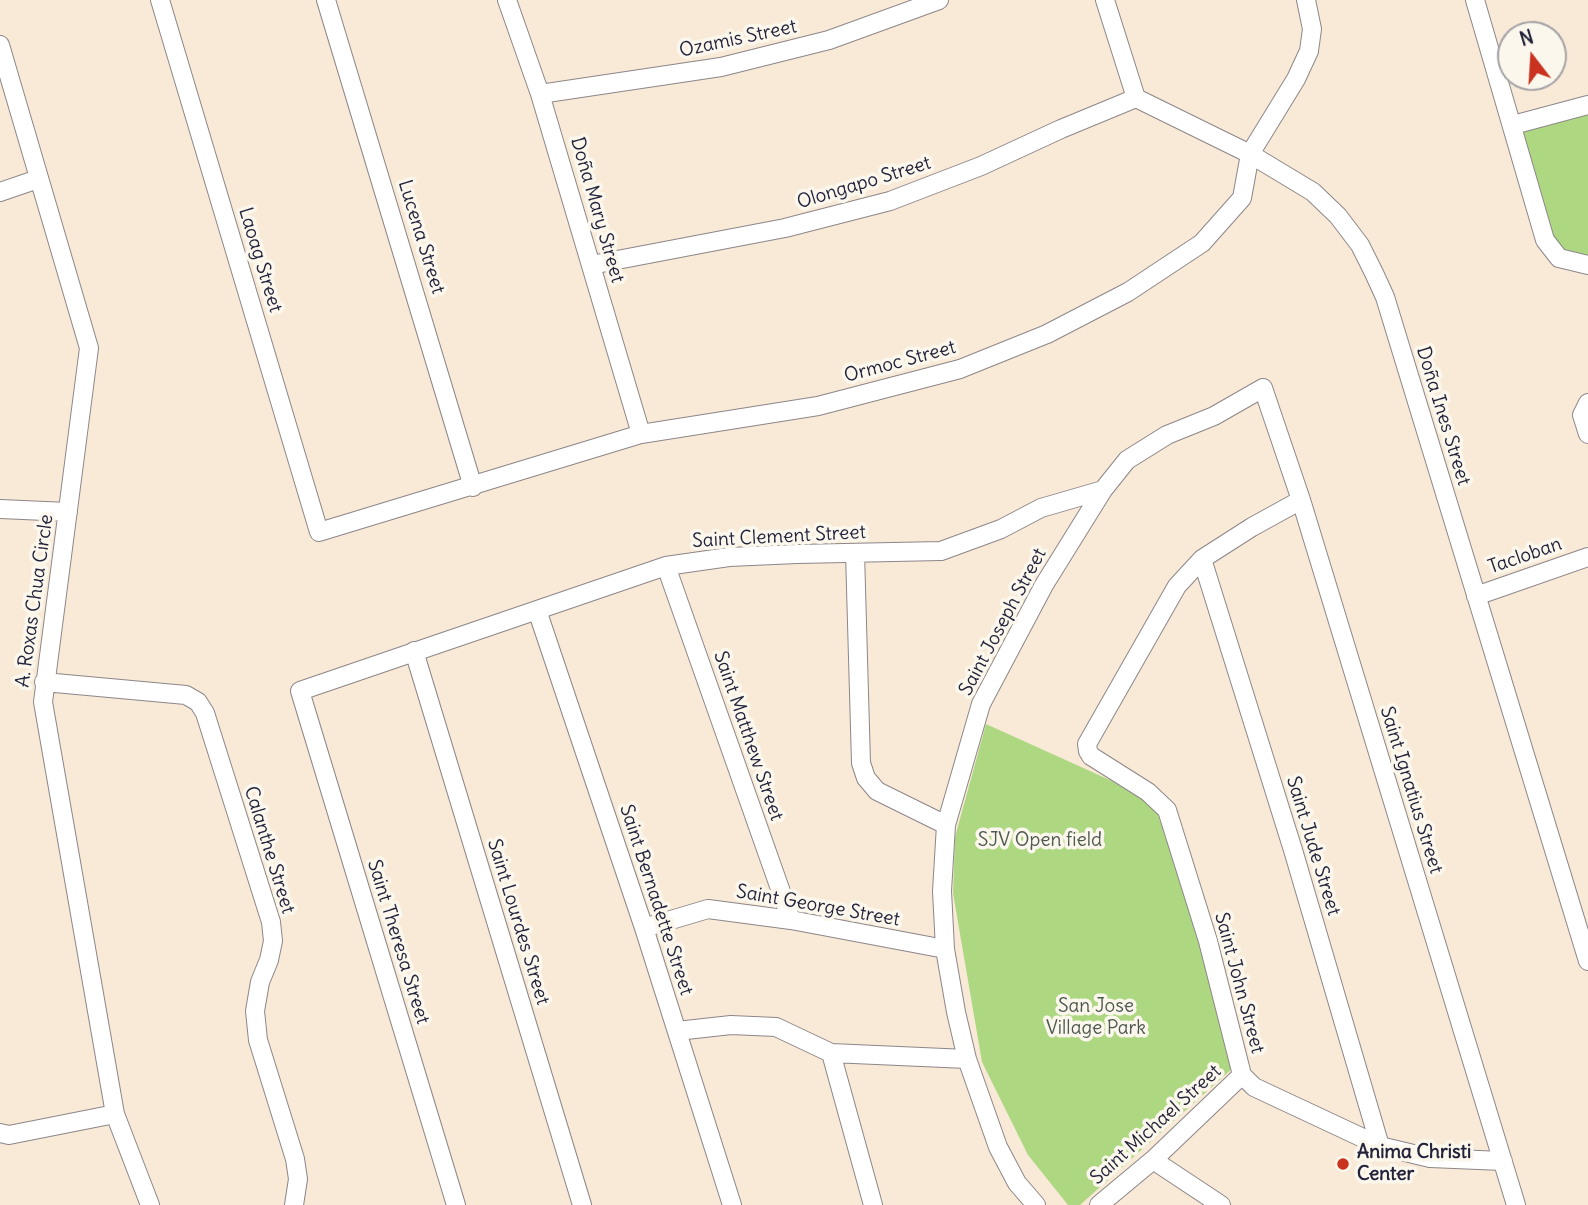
<!DOCTYPE html>
<meta charset="utf-8">
<style>
body{margin:0}
#map{position:relative;width:1588px;height:1205px;overflow:hidden;background:#f8ead7;font-family:Delius,sans-serif}
canvas{display:block}
.north{position:absolute;left:1497px;top:21px;width:70px;height:70px;box-sizing:border-box;background:#fbf7ec;border:2px solid #a4a2a5;border-radius:50%;rotate:343deg;font-size:19px;font-weight:700;line-height:28px;text-align:center;color:#22223b}
.north::after{content:'';display:block;margin:auto;width:24px;height:32px;background:#c8321e;clip-path:polygon(50% 0,100% 100%,50% 72%,0 100%)}
</style>
<div id="map">
<canvas width="1588" height="1205"></canvas>
<div class="north">N</div>
</div>
<script>
const c = document.querySelector('canvas').getContext('2d');
c.lineJoin = 'round';
function fill(path, color) {
  c.fillStyle = color;
  c.fill(path, 'evenodd');
}
function poly(rows) {
  const path = new Path2D();
  for (const r of rows) {
    path.moveTo(r[0], r[1]);
    for (let i = 2; i < r.length; i += 2) path.lineTo(r[i], r[i + 1]);
  }
  return path;
}
function stroke(path, color, width, dash) {
  c.strokeStyle = color;
  c.lineWidth = width;
  c.lineCap = dash ? 'butt' : 'round';
  c.setLineDash(dash || []);
  c.stroke(path);
}
function label(font, color, halo, rows, align = 'center') {
  c.font = font + ' Delius,sans-serif';
  c.lineWidth = 7;
  c.setLineDash([]);
  c.textBaseline = 'middle';
  c.strokeStyle = halo;
  c.fillStyle = color;
  for (const [text, x, y, turn = 0] of rows) {
    c.save();
    c.translate(x, y);
    c.rotate((+turn || 0) * Math.PI / 180);
    c.textAlign = isNaN(turn) ? turn : align;
    if (halo) c.strokeText(text, 0, 0);
    c.fillText(text, 0, 0);
    c.restore();
  }
}
fill(poly([
 [1588,109,1588,262,1560,255,1515,130],
 [986,724,1112,781,1143,800,1157,812,1198,934,1234,1067,1080,1205,1068,1205,1028,1155,982,1062,953,893,955,837]
]), '#aed782');
const minor = poly([
 [160,0,319,532,641,434,818,406,960,369,1047,334,1128,292,1202,243,1242,198,1250,154,1296,79,1309,51,1312,29,1306,0],
 [326,0,473,487],
 [507,0,540,94,641,434],
 [1105,0,1136,98,1250,154,1313,192,1338,216,1360,245,1374,273,1385,297,1588,961],
 [1475,0,1545,240,1559,258,1588,265],
 [0,45,89,348,43,702,115,1114,150,1205],
 [540,94,721,67,829,40,939,0],
 [1513,125,1588,105],
 [0,192,38,179],
 [591,265,785,228,890,201,981,166,1061,129,1136,98],
 [1588,403,1582,415,1588,434],
 [1301,500,1252,527,1202,559,1177,586,1087,744,1088,751,1091,756,1148,792,1167,810,1208,941,1242,1075,1254,1087,1380,1146,1430,1158,1503,1161],
 [0,509,68,512],
 [855,553,861,763,866,778,877,791,946,825],
 [1202,559,1293,850,1380,1146],
 [666,566,791,920],
 [1476,596,1588,557],
 [537,610,644,928,732,1205],
 [414,651,582,1205],
 [44,682,186,695,198,702,205,713,271,922,273,941,269,960,260,982,255,1011,258,1040,295,1159,298,1179,294,1205],
 [644,928,708,909,791,920,945,949],
 [677,1031,731,1025,776,1027,831,1053,967,1059],
 [831,1053,873,1205],
 [0,1133,9,1135,115,1114],
 [1153,1160,1221,1205],
 [456,1205,300,691,666,566,729,557,797,554,941,551,1001,529,1041,508,1103,490],
 [1036,1205,1017,1183,998,1147,967,1059,956,1012,945,949,942,891,946,825,981,704,1044,585,1103,490,1127,460,1167,435,1214,416,1263,388,1301,500,1516,1205],
 [1099,1205,1153,1160,1242,1075]
]);
stroke(minor, '#8d8689', 20);
stroke(minor, '#fff', 18);
for (const [x, y, r, color] of [
 [1343,1164,7,"#c8321e"]
]) {
  const dot = new Path2D();
  dot.arc(x, y, r, 0, 2 * Math.PI);
  c.fillStyle = color;
  c.fill(dot);
  stroke(dot, '#fbf7ec', 2.5);
}
label('19px', '#22223b', '#fbf7ec', [
 ["Ozamis Street",738,39,-12],
 ["Olongapo Street",864,183,-17],
 ["Doña Mary Street",597,210,74],
 ["Lucena Street",421,237,73],
 ["Laoag Street",260,260,73],
 ["Ormoc Street",900,362,-15],
 ["Doña Ines Street",1443,416,73],
 ["Saint Clement Street",779,537,-3],
 ["Tacloban",1525,556,-19],
 ["A. Roxas Chua Circle",35,601,-82],
 ["Saint Joseph Street",1003,622,-62],
 ["Saint Matthew Street",748,736,71],
 ["Saint Ignatius Street",1411,790,73],
 ["Saint Jude Street",1313,846,73],
 ["Calanthe Street",269,850,73],
 ["Saint Bernadette Street",656,900,72],
 ["Saint George Street",818,906,10],
 ["Saint Lourdes Street",518,922,73],
 ["Saint Theresa Street",398,942,73],
 ["Saint John Street",1239,983,75],
 ["Saint Michael Street",1156,1125,-42]
]);
label('19px', '#4c5850', '#fbf7ec', [
 ["SJV Open field",1040,841],
 ["San Jose",1096,1007],
 ["Village Park",1096,1029]
]);
label('bold 19px', '#22223b', '#fbf7ec', [
 ["Anima Christi",1357,1153],
 ["Center",1357,1175]
], 'left');
</script>
